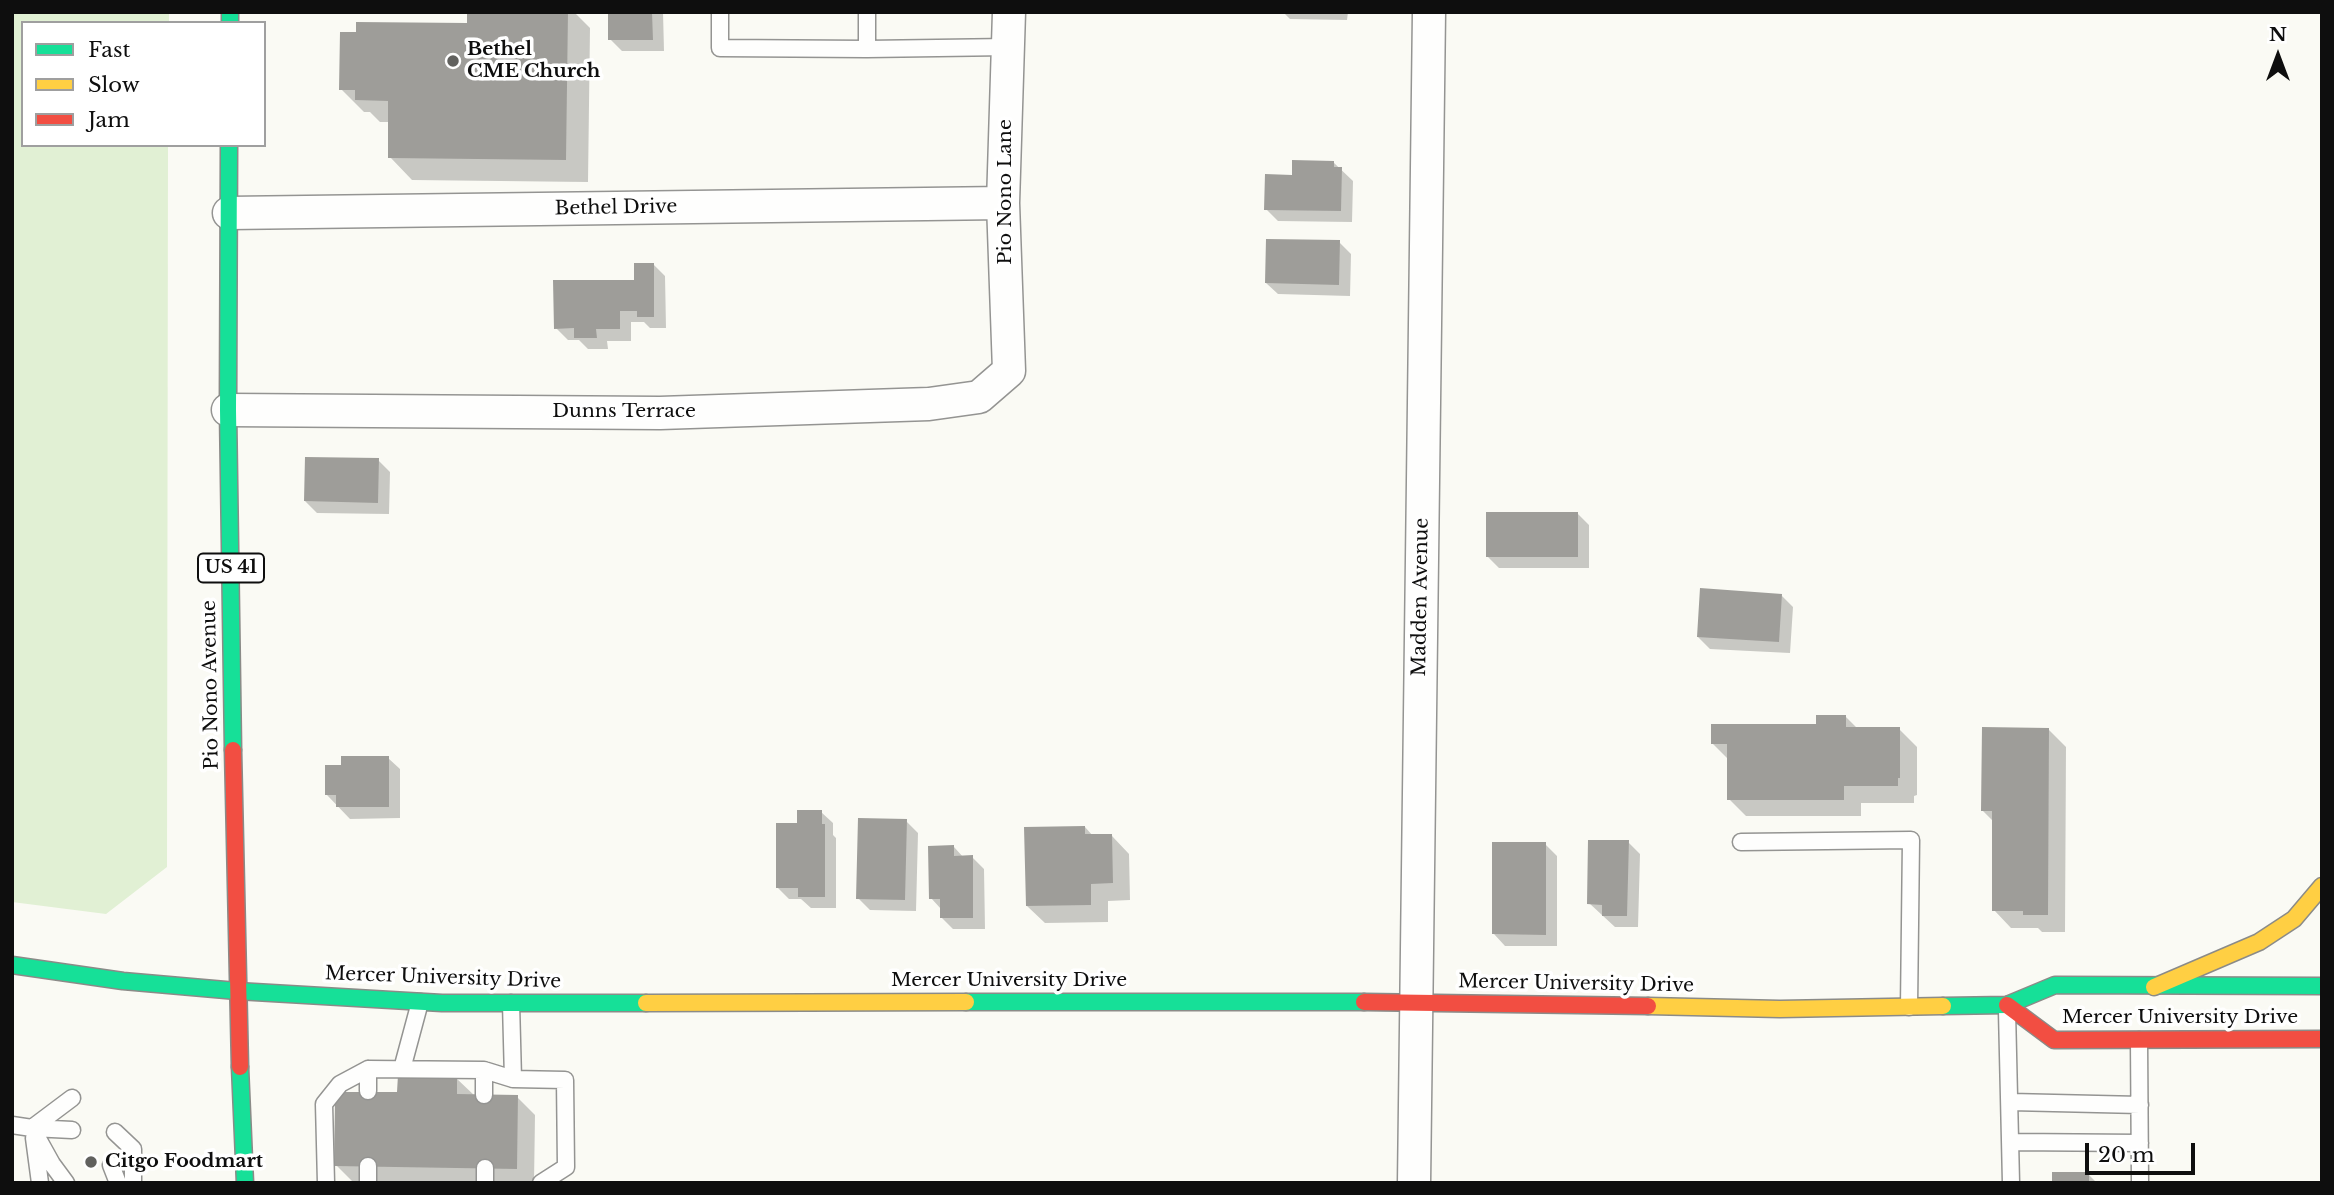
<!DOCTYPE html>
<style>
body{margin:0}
#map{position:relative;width:2334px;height:1195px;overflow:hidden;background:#fafaf4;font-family:"Libre Baskerville",serif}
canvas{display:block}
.frame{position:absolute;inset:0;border:14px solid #0e0e0e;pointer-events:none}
.legend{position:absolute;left:21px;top:21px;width:245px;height:126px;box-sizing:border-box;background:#fff;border:2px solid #9f9f9f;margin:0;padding:9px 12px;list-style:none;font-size:21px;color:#0e0e0e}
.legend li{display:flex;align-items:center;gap:14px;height:35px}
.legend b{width:35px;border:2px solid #9f9f9f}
.north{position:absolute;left:2243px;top:21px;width:70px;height:70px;-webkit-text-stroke:5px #fff;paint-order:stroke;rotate:0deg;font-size:19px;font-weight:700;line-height:28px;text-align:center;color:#0e0e0e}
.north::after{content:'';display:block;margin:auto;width:24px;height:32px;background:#0e0e0e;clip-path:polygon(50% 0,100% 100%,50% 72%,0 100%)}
.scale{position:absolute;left:2085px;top:1143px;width:110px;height:32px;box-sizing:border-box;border:4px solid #0e0e0e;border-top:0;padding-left:9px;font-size:21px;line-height:24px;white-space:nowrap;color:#0e0e0e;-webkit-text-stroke:5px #fff;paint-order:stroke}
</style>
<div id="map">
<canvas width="2334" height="1195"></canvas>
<div class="frame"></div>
<ul class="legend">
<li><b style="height:9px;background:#16e098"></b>Fast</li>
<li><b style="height:9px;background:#ffcf43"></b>Slow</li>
<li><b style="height:9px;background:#f24e42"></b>Jam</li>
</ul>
<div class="north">N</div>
<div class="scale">20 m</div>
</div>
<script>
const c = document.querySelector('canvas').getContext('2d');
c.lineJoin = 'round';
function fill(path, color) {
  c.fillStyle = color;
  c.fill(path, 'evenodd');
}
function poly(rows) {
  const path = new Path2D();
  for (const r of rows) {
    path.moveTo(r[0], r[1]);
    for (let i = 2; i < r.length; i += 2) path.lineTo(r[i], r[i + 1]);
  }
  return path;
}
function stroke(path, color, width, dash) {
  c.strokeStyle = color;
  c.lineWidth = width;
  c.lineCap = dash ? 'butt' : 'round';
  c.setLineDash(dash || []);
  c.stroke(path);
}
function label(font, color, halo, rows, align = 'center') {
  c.font = font + ' "Libre Baskerville",serif';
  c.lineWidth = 7;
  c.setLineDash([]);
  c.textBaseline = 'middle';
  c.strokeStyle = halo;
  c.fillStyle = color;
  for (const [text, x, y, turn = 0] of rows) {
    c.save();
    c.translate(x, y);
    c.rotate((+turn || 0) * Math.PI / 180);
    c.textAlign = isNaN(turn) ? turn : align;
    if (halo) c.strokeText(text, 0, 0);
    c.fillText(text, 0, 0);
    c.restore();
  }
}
fill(poly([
 [12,12,169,12,169,23,23,23,23,145,168,145,167,867,106,914,12,902]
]), '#e1f0d4');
fill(poly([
 [469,12,574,12,590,28,588,182,412,180,390,157,390,122,380,122,370,112,364,112,341,89,469,25],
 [610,12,663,12,664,51,622,51,610,39],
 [1283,12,1348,12,1347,20,1290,19],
 [1333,162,1353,181,1352,222,1278,221,1266,209,1294,176],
 [1339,242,1351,254,1350,296,1278,294,1266,283],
 [653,264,665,276,666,328,650,328,644,322,631,322,631,341,607,341,608,349,588,349,579,340,568,340,556,328,636,281],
 [378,460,390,472,389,514,317,513,305,501],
 [1577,513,1589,525,1589,568,1499,568,1488,557],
 [1781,595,1793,607,1790,653,1710,649,1698,637],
 [1845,716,1858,729,1899,729,1917,747,1917,795,1914,796,1914,803,1861,803,1861,816,1746,816,1729,799,1729,760,1713,744,1818,726],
 [2049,730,2066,747,2065,932,2042,932,2038,928,2011,928,1994,910,1994,822,1982,810],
 [388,758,400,769,400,818,350,819,327,795,342,767],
 [821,812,833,823,833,835,836,838,836,908,811,908,801,899,789,899,777,887,798,824],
 [906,821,918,833,916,911,870,910,858,898],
 [1085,827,1093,836,1112,836,1129,854,1130,900,1108,901,1108,922,1045,923,1027,906],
 [1628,842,1640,854,1638,927,1615,927,1589,903],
 [1545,844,1557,856,1557,946,1505,946,1494,934],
 [954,847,964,858,972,857,984,869,985,929,953,929,941,917,941,909,931,898],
 [456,1078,475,1096,517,1097,535,1115,534,1183,354,1183,336,1165,399,1094],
 [2088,1174,2097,1183,2054,1183]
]), '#0003');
fill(poly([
 [467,12,568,12,566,160,388,158,388,101,355,100,355,90,339,90,340,32,356,32,356,22,467,23],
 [608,12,652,12,653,40,608,40],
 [1292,160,1334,161,1334,167,1342,167,1341,211,1264,210,1265,174,1292,175],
 [1266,239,1340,240,1339,285,1265,283],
 [634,263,654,263,654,317,637,317,637,311,620,311,620,329,596,329,597,338,574,338,574,328,554,329,553,280,634,280],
 [305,457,379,458,378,503,304,501],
 [1486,512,1578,512,1578,557,1486,557],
 [1700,588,1782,594,1779,642,1697,637],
 [1816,715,1846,715,1846,727,1900,727,1900,778,1898,778,1898,786,1844,786,1844,800,1727,800,1727,744,1711,744,1711,724,1816,724],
 [1982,727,2049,728,2048,915,2023,915,2023,911,1992,911,1992,811,1981,811],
 [341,756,389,756,389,807,336,807,336,795,325,795,325,765,341,765],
 [797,810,822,810,822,824,825,824,825,897,798,897,798,888,776,888,776,823,797,823],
 [858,818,907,819,905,900,856,899],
 [1085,826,1085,834,1112,834,1113,883,1091,884,1091,905,1026,906,1024,827],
 [1588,840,1629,840,1627,916,1602,916,1602,905,1587,904],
 [1492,842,1546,842,1546,935,1492,934],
 [954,845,954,856,973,855,973,918,940,918,940,899,929,899,928,846],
 [398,1075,457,1076,457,1094,518,1095,517,1169,334,1166,335,1101,344,1092,397,1092],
 [2052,1172,2089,1172,2089,1183,2052,1183]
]), '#9e9d99');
const lane = poly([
 [720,12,720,48,867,49,1008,47],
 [867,12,867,49],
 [1741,842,1911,840,1909,1007],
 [511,1003,513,1079,565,1080,566,1167,541,1183],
 [2007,1011,2011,1183],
 [2139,1040,2140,1183],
 [402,1069,420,1002],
 [484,1070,484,1095],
 [368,1091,368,1069,484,1070,513,1079],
 [2011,1102,2140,1105],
 [12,1125,32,1128,52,1164,66,1183],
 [32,1128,72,1098],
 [32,1128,72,1130],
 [115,1132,133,1149,133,1183],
 [34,1138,40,1183],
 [2011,1142,2140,1143],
 [111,1165,118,1183],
 [326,1183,324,1104,340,1084,368,1069],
 [368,1183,368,1166],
 [485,1183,485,1168]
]);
const street = poly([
 [229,213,1003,203],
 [228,410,660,413,929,404,979,397,1009,371,1003,203,1009,12],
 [1414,1183,1429,12]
]);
const fast = poly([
 [230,12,230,23],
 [229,145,228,410,233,750],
 [12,965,123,981,237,991,442,1003,646,1003],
 [966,1002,1364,1002],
 [1943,1006,2007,1005,2055,985,2322,986],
 [240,1067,245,1183]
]);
const slow = poly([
 [2154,987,2259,942,2294,919,2322,886],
 [646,1003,966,1002],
 [1648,1006,1780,1009,1943,1006]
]);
const jam = poly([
 [233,750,240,1067],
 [1364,1002,1648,1006],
 [2007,1005,2054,1040,2322,1039]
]);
stroke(lane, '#949492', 19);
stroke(street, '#949492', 35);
stroke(fast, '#8b8b88', 19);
stroke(slow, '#8b8b88', 19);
stroke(jam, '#8b8b88', 19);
stroke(lane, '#fefefd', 16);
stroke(street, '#fefefd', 32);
stroke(fast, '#16e098', 16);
stroke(slow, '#ffcf43', 16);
stroke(jam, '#f24e42', 16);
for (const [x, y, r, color] of [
 [453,61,7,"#61615e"],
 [91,1162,7,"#61615e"]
]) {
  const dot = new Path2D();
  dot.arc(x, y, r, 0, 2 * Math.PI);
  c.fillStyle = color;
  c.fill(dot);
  stroke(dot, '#fff', 2.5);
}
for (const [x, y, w] of [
 [231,568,66]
]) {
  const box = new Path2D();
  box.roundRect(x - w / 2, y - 14.5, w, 29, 5);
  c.fillStyle = '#fff';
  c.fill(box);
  stroke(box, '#0e0e0e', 2);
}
label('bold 18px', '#0e0e0e', null, [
 ["US 41",231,568]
]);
label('bold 19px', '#0e0e0e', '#fff', [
 ["Bethel",467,50],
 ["CME Church",467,72],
 ["Citgo Foodmart",105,1162]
], 'left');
label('19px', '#0e0e0e', '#fff', [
 ["Pio Nono Lane",1006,192,-90],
 ["Bethel Drive",616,208,-1],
 ["Dunns Terrace",624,412],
 ["Madden Avenue",1421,597,-89],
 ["Pio Nono Avenue",211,685,-91],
 ["Mercer University Drive",443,978,2],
 ["Mercer University Drive",1009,981],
 ["Mercer University Drive",1576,984,1],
 ["Mercer University Drive",2180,1018]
]);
</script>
